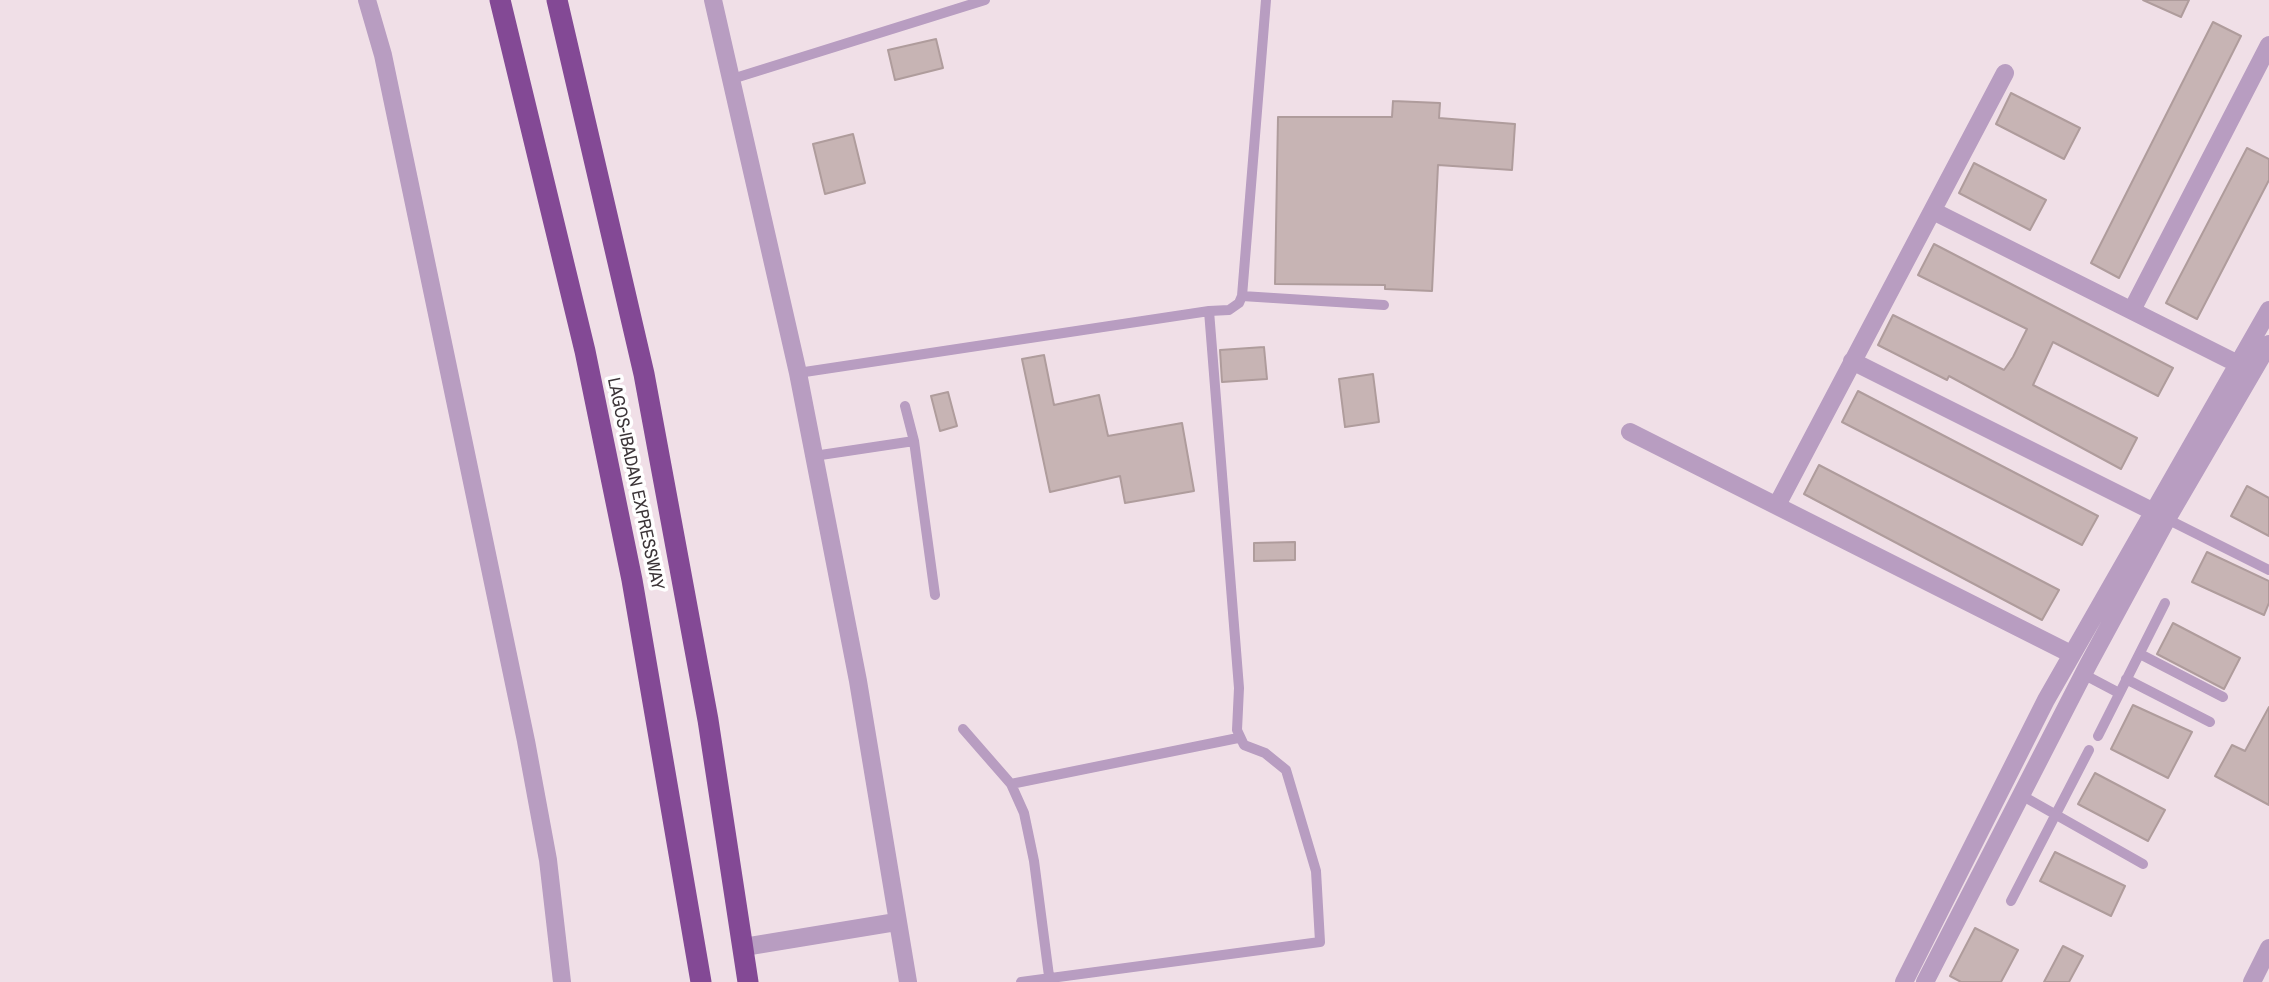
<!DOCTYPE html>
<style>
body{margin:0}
canvas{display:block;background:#f0dfe7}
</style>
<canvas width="2269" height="982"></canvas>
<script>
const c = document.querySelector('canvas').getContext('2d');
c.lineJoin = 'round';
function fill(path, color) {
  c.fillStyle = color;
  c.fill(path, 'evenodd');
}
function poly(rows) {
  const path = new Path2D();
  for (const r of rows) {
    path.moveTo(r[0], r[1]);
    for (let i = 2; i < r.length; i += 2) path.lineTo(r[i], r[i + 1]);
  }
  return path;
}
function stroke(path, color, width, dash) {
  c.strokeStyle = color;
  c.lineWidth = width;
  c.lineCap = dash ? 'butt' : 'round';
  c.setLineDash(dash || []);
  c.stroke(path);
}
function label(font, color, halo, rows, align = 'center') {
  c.font = font + ' "Archivo Narrow",sans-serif';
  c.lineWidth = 7;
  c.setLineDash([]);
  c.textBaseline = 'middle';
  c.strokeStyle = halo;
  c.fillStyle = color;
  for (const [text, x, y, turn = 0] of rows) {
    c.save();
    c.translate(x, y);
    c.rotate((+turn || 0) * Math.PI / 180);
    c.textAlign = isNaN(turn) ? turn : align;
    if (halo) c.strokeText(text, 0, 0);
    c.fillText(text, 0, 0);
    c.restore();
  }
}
const building = poly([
 [2143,0,2189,0,2181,17,2143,0],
 [2213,22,2241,36,2119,278,2091,263,2213,22],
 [936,39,943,68,895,80,888,50,936,39],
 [2011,93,2080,128,2064,159,1996,124,2011,93],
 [1393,101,1440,103,1439,118,1515,124,1512,170,1438,165,1432,291,1385,289,1385,285,1275,284,1278,117,1392,117,1393,101],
 [853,134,865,183,825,194,813,144,853,134],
 [2247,148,2269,159,2269,180,2197,319,2166,303,2247,148],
 [1974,163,2046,200,2030,230,1959,193,1974,163],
 [1934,244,2173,368,2158,396,2053,342,2033,385,2137,438,2121,469,1949,376,1947,380,1878,345,1893,315,2004,370,2013,357,2027,329,1918,275,1934,244],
 [1264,347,1267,379,1222,382,1220,350,1264,347],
 [1044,355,1054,405,1099,395,1108,436,1182,423,1194,491,1125,503,1120,476,1050,492,1022,359,1044,355],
 [1373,374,1379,422,1345,427,1339,379,1373,374],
 [1858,391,2098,516,2082,545,1842,422,1858,391],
 [948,392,957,426,940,431,931,396,948,392],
 [1819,465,2059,590,2042,620,1804,494,1819,465],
 [2247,486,2269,498,2269,536,2231,516,2247,486],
 [1295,542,1295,560,1254,561,1254,543,1295,542],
 [2207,552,2269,581,2269,603,2264,615,2192,582,2207,552],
 [2173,623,2240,658,2224,689,2157,654,2173,623],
 [2133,705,2192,732,2168,778,2111,749,2133,705],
 [2269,707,2269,805,2215,776,2232,745,2245,751,2269,707],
 [2095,773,2165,810,2148,841,2078,804,2095,773],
 [2055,852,2125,886,2111,916,2040,881,2055,852],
 [1975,928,2018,950,2001,982,1961,982,1950,976,1975,928],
 [2063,946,2083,956,2069,982,2044,982,2063,946]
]);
fill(building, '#c7b4b4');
stroke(building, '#af9c9c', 2);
stroke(poly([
 [732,79,985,0],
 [1242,296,1384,305],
 [798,373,1209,311],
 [905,406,914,441,935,595],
 [814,456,914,441],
 [2167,519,2269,570],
 [2140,654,2223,697],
 [2083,674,2119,693],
 [2126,679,2210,722],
 [963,729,1011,784,1024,813,1034,861,1049,976],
 [2098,736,2165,603],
 [1011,784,1238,738],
 [2021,795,2143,864],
 [2011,901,2089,750],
 [1021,982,1320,942,1316,871,1286,770,1265,753,1244,745,1237,730,1239,688,1209,311,1229,310,1239,303,1242,296,1266,0]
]), '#b89dc1', 10);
stroke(poly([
 [367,0,383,55,526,741,548,860,562,982],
 [713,0,798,373,858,681,908,982],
 [1933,211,2246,368],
 [2132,310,2269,45],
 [1852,361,2154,512],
 [1630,432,2071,654],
 [1777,505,2005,73],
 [744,947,896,922],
 [1904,982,2046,700,2269,310],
 [1925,982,2089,663,2167,519,2269,344],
 [2252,982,2269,948]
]), '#b89dc1', 18);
stroke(poly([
 [500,0,585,351,632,580,701,982],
 [557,0,644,374,708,720,748,982]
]), '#834995', 21);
label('18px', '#3c3538', '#fff', [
 ["LAGOS-IBADAN EXPRESSWAY",635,484,78]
]);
</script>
